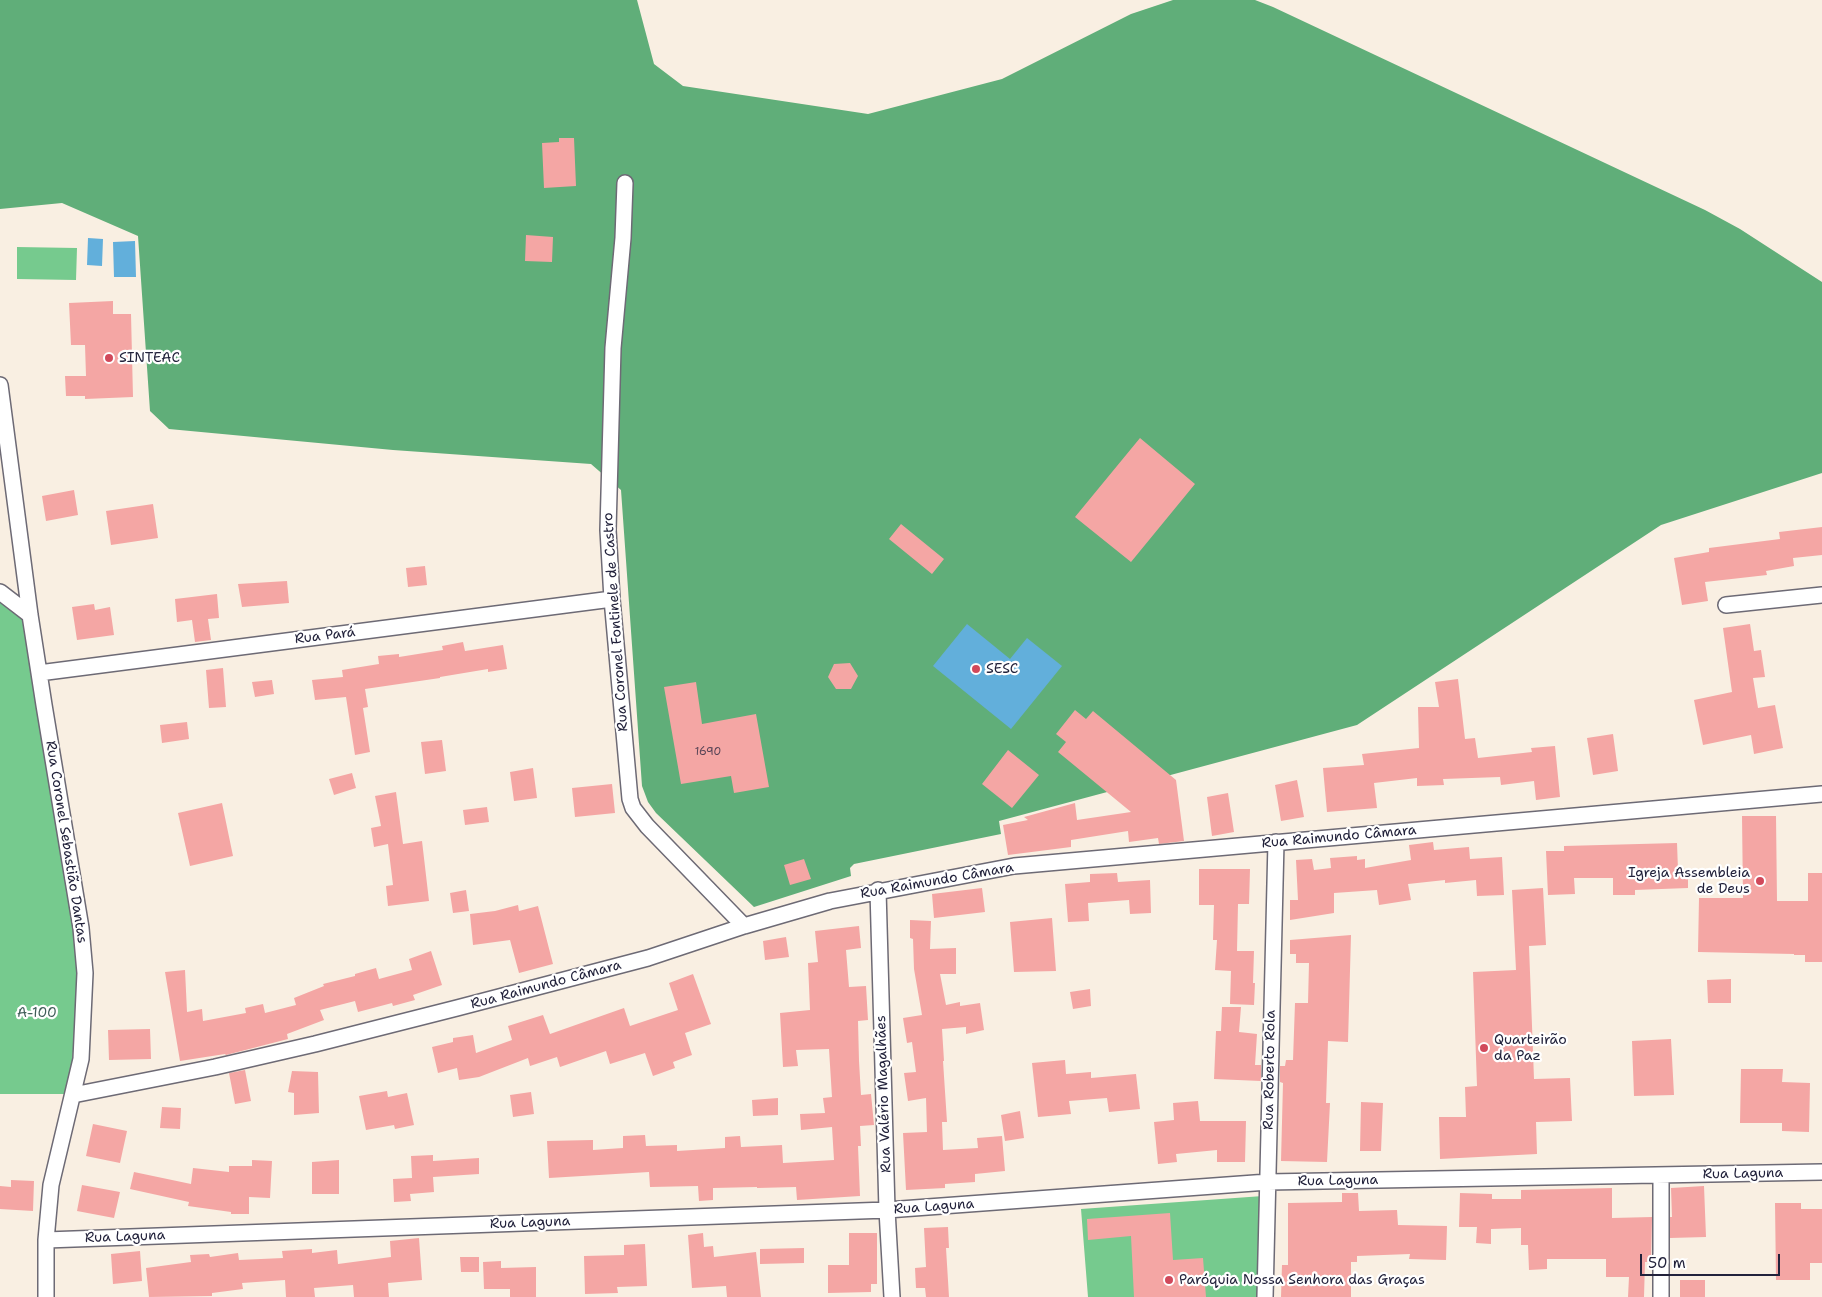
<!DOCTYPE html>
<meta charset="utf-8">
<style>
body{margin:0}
#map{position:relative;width:1822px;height:1297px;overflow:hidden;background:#f9efe2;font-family:"Shantell Sans",sans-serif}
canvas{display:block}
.scale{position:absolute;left:1640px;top:1254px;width:140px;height:22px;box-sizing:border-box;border:2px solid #22223b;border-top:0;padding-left:6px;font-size:15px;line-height:18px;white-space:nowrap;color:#22223b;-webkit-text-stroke:4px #fff;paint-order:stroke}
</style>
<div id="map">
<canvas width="1822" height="1297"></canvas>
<div class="scale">50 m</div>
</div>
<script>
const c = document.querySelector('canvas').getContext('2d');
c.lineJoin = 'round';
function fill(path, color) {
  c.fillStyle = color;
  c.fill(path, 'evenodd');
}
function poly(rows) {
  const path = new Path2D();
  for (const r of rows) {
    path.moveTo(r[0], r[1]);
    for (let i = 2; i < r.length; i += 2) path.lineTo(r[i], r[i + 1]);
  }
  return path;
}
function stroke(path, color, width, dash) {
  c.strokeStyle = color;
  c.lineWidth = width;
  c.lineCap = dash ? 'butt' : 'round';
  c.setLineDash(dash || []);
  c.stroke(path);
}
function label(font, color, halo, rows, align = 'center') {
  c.font = font + ' "Shantell Sans",sans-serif';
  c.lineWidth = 4.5;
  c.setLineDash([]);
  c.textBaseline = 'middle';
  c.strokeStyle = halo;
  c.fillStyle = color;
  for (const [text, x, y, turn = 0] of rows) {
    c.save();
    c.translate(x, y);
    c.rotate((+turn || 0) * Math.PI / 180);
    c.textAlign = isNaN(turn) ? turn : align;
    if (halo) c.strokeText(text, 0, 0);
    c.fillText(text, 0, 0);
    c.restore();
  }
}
fill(poly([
 [17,247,77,248,76,280,17,279],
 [0,599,25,618,71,913,76,959,76,1018,72,1063,66,1094,0,1094],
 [1263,1196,1260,1297,1088,1297,1081,1209]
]), '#76ca8e');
fill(poly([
 [0,0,637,0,654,64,683,86,868,114,1002,79,1131,14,1173,0,1255,0,1273,7,1705,210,1740,229,1822,282,1822,473,1661,525,1357,725,999,821,1001,834,854,864,850,868,851,876,754,907,656,813,648,802,642,786,621,490,591,464,393,450,169,429,150,411,138,236,62,203,0,209]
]), '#60ae79');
fill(poly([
 [88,238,103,239,102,266,87,265],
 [135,241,136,277,114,277,113,242],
 [967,624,1010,659,1027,638,1062,666,1011,729,933,666]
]), '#62afdb');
fill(poly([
 [559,138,574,138,576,186,544,188,542,143,559,142],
 [526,235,553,237,552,262,525,261],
 [113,301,113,314,131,314,133,397,85,399,85,396,66,396,65,376,86,376,85,345,71,345,69,303],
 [1140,438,1195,484,1131,562,1075,517],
 [74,490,78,515,46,521,42,496],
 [153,504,158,538,111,545,106,511],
 [901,524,944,559,932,574,889,539],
 [1822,527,1822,555,1793,558,1794,566,1766,571,1767,575,1705,582,1708,601,1682,605,1674,558,1709,552,1709,548,1780,539,1779,532],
 [425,566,427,585,408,587,406,568],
 [287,581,289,603,242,607,238,584],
 [217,594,219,618,208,619,211,640,195,642,192,620,177,622,175,599],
 [94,604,95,610,110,607,114,635,77,640,72,607],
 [1750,624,1754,651,1761,650,1765,677,1753,678,1758,708,1775,705,1783,748,1754,754,1751,735,1703,745,1694,700,1732,692,1723,628],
 [463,642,465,651,503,645,507,669,488,672,488,669,440,677,440,678,365,689,368,707,363,708,370,752,355,755,346,697,315,700,312,680,343,677,342,670,379,664,378,656,399,654,399,657,443,650,442,646],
 [850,663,858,676,851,689,836,689,828,677,834,664],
 [223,668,226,707,209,708,206,670],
 [1458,679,1465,739,1475,738,1478,758,1532,752,1531,748,1555,746,1560,797,1536,800,1534,781,1501,785,1500,777,1443,779,1444,785,1417,786,1417,778,1374,783,1377,808,1327,812,1323,768,1364,765,1362,754,1419,748,1418,707,1439,707,1435,682],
 [272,680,274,694,255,697,252,682],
 [696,682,702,724,756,714,769,787,734,793,731,776,681,784,664,687],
 [1075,710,1086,719,1093,711,1176,780,1184,841,1159,844,1158,838,1129,842,1128,831,1071,840,1071,847,1008,855,1003,825,1028,820,1024,817,1075,803,1077,820,1131,812,1058,752,1066,742,1056,734],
 [187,722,189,739,162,743,160,725],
 [1613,734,1618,771,1593,775,1587,738],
 [442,740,446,771,425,774,421,742],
 [1008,750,1039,775,1012,808,982,784],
 [533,768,537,798,514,801,510,772],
 [352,773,356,788,334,795,329,779],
 [1297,780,1304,817,1281,821,1275,785],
 [612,784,615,813,575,817,572,788],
 [396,792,403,844,422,841,429,901,388,906,386,886,393,885,388,844,374,847,371,828,381,826,375,796],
 [1228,793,1234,832,1212,836,1207,797],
 [222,803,233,856,190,866,178,813],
 [487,807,489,822,465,825,463,810],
 [1742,816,1776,816,1777,901,1808,901,1808,873,1822,873,1822,962,1805,962,1805,955,1794,955,1794,954,1698,952,1699,898,1743,898],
 [1433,842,1434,850,1469,847,1470,859,1502,857,1504,895,1477,896,1476,880,1445,883,1445,880,1408,884,1411,900,1379,905,1377,890,1334,893,1334,913,1290,920,1290,900,1298,900,1296,860,1312,859,1314,870,1331,868,1330,858,1357,856,1357,860,1365,859,1365,868,1411,860,1409,845],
 [1677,843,1678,870,1688,869,1688,888,1635,890,1635,895,1613,895,1613,878,1574,878,1575,894,1548,895,1546,851,1564,851,1564,846],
 [804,859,811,879,790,885,784,865],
 [1199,869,1250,869,1249,904,1238,904,1237,951,1254,951,1253,983,1255,983,1254,1005,1230,1004,1231,971,1215,970,1217,940,1213,940,1214,905,1199,905],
 [1117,873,1118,882,1150,880,1151,913,1130,914,1129,900,1088,903,1089,921,1068,922,1065,884,1090,882,1090,874],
 [982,888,985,912,934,918,932,894],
 [1543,888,1546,945,1529,946,1534,1079,1570,1078,1572,1121,1536,1122,1537,1154,1440,1159,1439,1117,1466,1117,1465,1087,1477,1086,1473,972,1516,970,1512,890],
 [466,890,469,911,453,913,450,893],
 [518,905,519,911,538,906,553,964,519,973,510,940,473,945,470,914,495,911],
 [1052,918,1056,971,1014,972,1010,922],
 [910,920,931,921,930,949,956,948,956,974,940,974,946,1005,960,1002,960,1006,980,1003,984,1030,966,1034,966,1027,942,1029,944,1061,943,1061,947,1122,942,1122,943,1150,978,1148,977,1138,1002,1136,1005,1171,975,1174,975,1182,945,1184,945,1188,906,1190,903,1133,927,1132,926,1098,908,1101,904,1073,916,1072,912,1042,907,1043,903,1018,922,1015,914,969,913,939,910,938],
 [859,926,861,948,846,950,849,987,866,986,868,1020,858,1021,859,1061,861,1095,871,1094,874,1125,860,1126,861,1146,858,1146,860,1196,797,1200,796,1187,757,1188,757,1187,713,1188,713,1200,699,1201,698,1186,650,1187,649,1172,549,1178,547,1141,593,1140,593,1150,623,1148,623,1136,645,1135,646,1146,677,1145,677,1151,725,1148,725,1137,740,1136,741,1147,782,1145,783,1163,834,1160,832,1127,801,1130,800,1114,825,1113,823,1098,832,1097,829,1049,796,1050,798,1066,783,1067,780,1013,810,1010,808,963,818,962,815,931],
 [1351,935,1348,1042,1328,1041,1326,1103,1330,1103,1327,1162,1281,1161,1283,1083,1280,1082,1280,1066,1285,1066,1286,1060,1293,1060,1295,1003,1308,1003,1309,963,1296,963,1296,954,1290,954,1290,940],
 [786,937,789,957,765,960,763,941],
 [431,951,442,985,413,995,415,1000,393,1006,392,1003,358,1012,355,1001,320,1010,324,1020,287,1034,288,1039,226,1055,225,1054,180,1061,165,972,185,970,187,1012,202,1009,203,1021,246,1013,245,1008,263,1004,265,1013,296,1005,294,998,324,986,323,984,355,976,355,974,376,968,379,979,412,970,409,959],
 [693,974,711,1024,685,1033,692,1055,673,1062,675,1068,653,1076,645,1053,610,1064,606,1051,560,1067,557,1057,530,1066,528,1058,479,1077,459,1080,457,1068,438,1073,432,1047,453,1042,453,1038,473,1035,476,1053,512,1040,508,1026,543,1015,550,1034,624,1008,630,1026,678,1010,669,983],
 [1731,979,1731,1003,1708,1003,1707,980],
 [1090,989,1091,1006,1073,1009,1070,992],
 [1222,1007,1241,1007,1239,1032,1257,1034,1255,1065,1261,1065,1261,1081,1214,1079,1216,1031,1221,1031],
 [150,1029,151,1059,109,1060,108,1030],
 [1671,1039,1674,1095,1634,1096,1632,1041],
 [1065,1060,1066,1074,1091,1072,1091,1078,1136,1074,1140,1109,1109,1112,1107,1098,1069,1101,1071,1114,1038,1117,1032,1063],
 [1741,1069,1783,1069,1782,1082,1810,1083,1809,1132,1782,1131,1782,1123,1740,1123],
 [245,1070,251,1101,235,1104,229,1073],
 [292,1071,318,1072,319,1113,294,1115,294,1093,288,1092],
 [387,1091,388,1097,407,1093,414,1125,395,1129,394,1125,366,1130,359,1096],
 [531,1092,534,1114,513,1117,510,1095],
 [778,1098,778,1115,753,1116,752,1100],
 [1198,1101,1200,1121,1246,1121,1245,1162,1217,1162,1217,1150,1176,1154,1177,1162,1158,1164,1154,1122,1174,1120,1173,1103],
 [1361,1102,1383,1103,1381,1151,1360,1151],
 [162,1107,181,1108,180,1129,160,1128],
 [1020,1111,1024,1138,1005,1141,1001,1115],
 [93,1124,127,1131,120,1163,86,1156],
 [433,1155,433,1161,479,1158,479,1174,433,1177,434,1192,410,1194,411,1201,394,1202,393,1179,412,1178,411,1156],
 [252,1160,272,1161,270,1198,249,1197,249,1214,231,1214,231,1212,188,1206,189,1202,130,1189,134,1172,191,1184,193,1168,229,1172,229,1166,252,1166],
 [339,1160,339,1194,312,1194,312,1162],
 [11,1180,34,1181,33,1211,0,1209,0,1186,11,1187],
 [82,1185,120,1192,114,1218,77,1211],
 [1704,1186,1706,1237,1670,1238,1670,1217,1672,1217,1671,1188],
 [1612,1188,1612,1218,1652,1217,1651,1262,1645,1262,1644,1297,1628,1297,1629,1277,1606,1277,1606,1259,1547,1259,1547,1269,1529,1270,1528,1245,1521,1245,1521,1228,1491,1229,1491,1244,1476,1243,1477,1227,1459,1227,1460,1193,1492,1194,1492,1199,1521,1199,1521,1190],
 [1342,1193,1358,1193,1359,1211,1397,1210,1398,1225,1447,1226,1446,1260,1409,1259,1410,1254,1357,1256,1357,1262,1351,1262,1351,1297,1281,1297,1282,1265,1288,1265,1288,1203,1342,1202],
 [1775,1203,1801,1203,1801,1209,1822,1209,1822,1263,1810,1263,1810,1280,1776,1280],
 [1170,1213,1173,1260,1203,1258,1206,1297,1134,1297,1131,1236,1088,1240,1087,1219],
 [948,1227,949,1248,946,1248,949,1297,926,1297,925,1288,916,1288,915,1268,926,1267,924,1228],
 [703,1233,704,1247,713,1246,714,1257,756,1252,761,1297,727,1297,726,1286,692,1288,688,1235],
 [849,1233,877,1233,877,1284,871,1284,871,1292,828,1293,828,1265,849,1265],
 [419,1238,422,1280,388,1283,389,1297,354,1297,353,1285,314,1288,315,1297,286,1297,285,1280,242,1283,243,1289,212,1293,212,1296,149,1297,146,1268,191,1262,190,1255,209,1254,210,1257,238,1253,239,1260,283,1258,282,1251,312,1249,312,1253,337,1250,338,1264,391,1257,390,1241],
 [645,1244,647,1286,617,1287,618,1293,585,1294,584,1256,624,1255,624,1245],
 [804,1248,804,1263,760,1264,760,1249],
 [140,1251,142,1281,113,1284,111,1254],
 [460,1257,479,1257,479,1272,461,1272],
 [501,1261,501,1268,536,1267,536,1297,510,1297,510,1289,484,1289,483,1262],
 [1680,1280,1705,1280,1705,1297,1680,1297]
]), '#f4a6a4');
const street = poly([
 [625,183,623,238,613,348,608,530,612,599,630,799,633,808,647,826,744,926],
 [0,385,30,615,44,705,81,928,85,973,81,1059,51,1185,46,1240,46,1297],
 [0,592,30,615],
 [1726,605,1822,595],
 [39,673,612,599],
 [878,890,887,1210,892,1297],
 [73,1095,215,1067,315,1044,457,1008,648,958,744,926,830,901,1014,866,1822,794],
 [46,1240,887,1210,1268,1182,1822,1172],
 [1265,1297,1276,842],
 [1661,1297,1661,1175]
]);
stroke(street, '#6d6a75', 18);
stroke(street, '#fff', 15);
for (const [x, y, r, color] of [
 [109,358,5,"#d1495b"],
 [976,669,5,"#d1495b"],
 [1760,881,5,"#d1495b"],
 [1484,1048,5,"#d1495b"],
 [1169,1280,5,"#d1495b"]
]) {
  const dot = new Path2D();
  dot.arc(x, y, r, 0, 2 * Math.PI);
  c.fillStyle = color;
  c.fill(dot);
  stroke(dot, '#fff', 2);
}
label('11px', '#564355', null, [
 ["1690",708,752]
]);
label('14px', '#22223b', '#fff', [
 ["SINTEAC",119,358],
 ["SESC",986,669],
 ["Igreja Assembleia",1750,873,"right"],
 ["de Deus",1750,889,"right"],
 ["Quarteirão",1494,1040],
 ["da Paz",1494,1056],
 ["Paróquia Nossa Senhora das Graças",1179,1280]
], 'left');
label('14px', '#22223b', '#fff', [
 ["Rua Coronel Fontinele de Castro",616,622,-94],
 ["Rua Pará",325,636,-7],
 ["Rua Raimundo Câmara",1339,837,-5],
 ["Rua Coronel Sebastião Dantas",66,842,81],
 ["Rua Raimundo Câmara",937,881,-10],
 ["Rua Raimundo Câmara",546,985,-15],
 ["Rua Roberto Rola",1270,1070,-89],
 ["Rua Valério Magalhães",884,1094,-92],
 ["Rua Laguna",1743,1174,-1],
 ["Rua Laguna",1338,1181,-1],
 ["Rua Laguna",934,1207,-4],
 ["Rua Laguna",530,1223,-2],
 ["Rua Laguna",125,1237,-2]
]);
label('14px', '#3f5d58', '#fff', [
 ["A-100",37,1013]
]);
</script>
